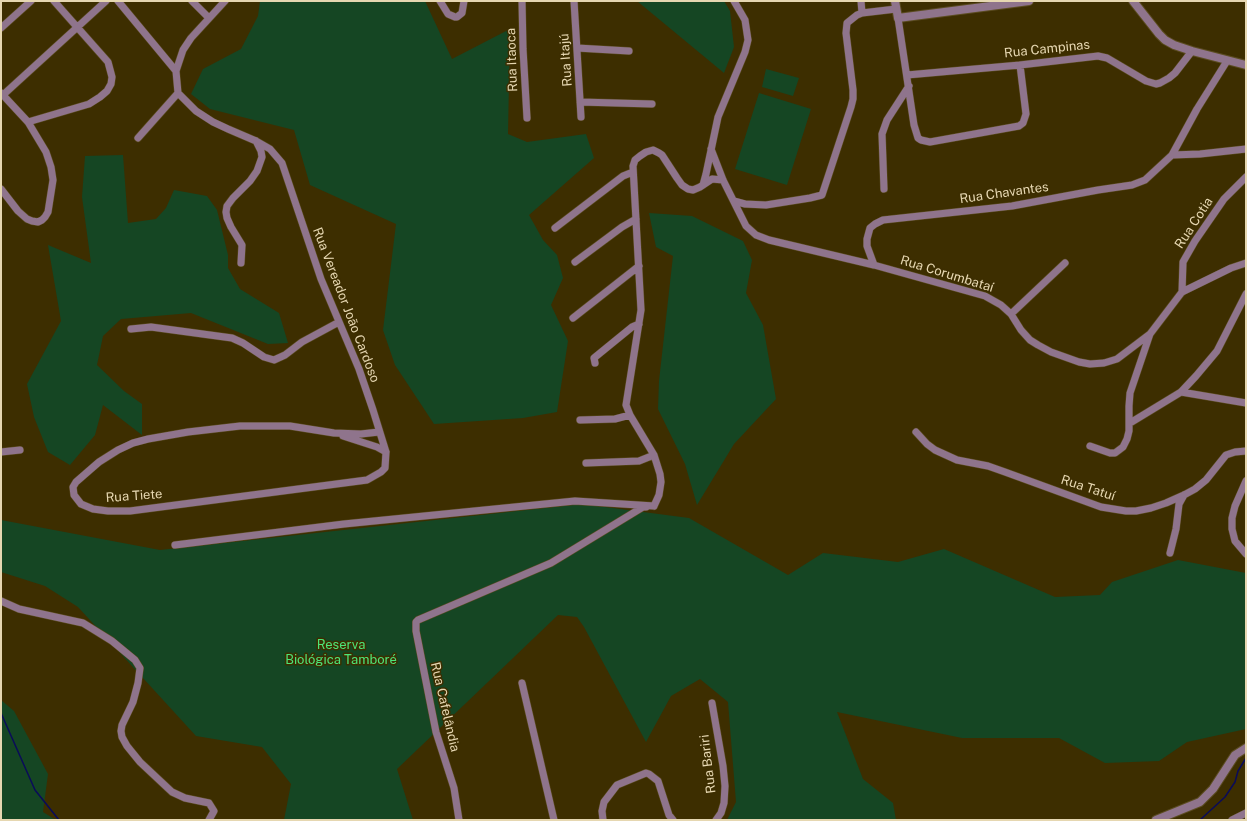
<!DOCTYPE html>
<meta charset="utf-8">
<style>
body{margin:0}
#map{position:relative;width:1247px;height:821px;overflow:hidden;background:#3d2e00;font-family:"Public Sans",sans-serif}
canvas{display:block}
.frame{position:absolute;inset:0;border:2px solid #e6d7b1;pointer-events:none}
</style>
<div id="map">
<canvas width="1247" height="821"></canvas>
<div class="frame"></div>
</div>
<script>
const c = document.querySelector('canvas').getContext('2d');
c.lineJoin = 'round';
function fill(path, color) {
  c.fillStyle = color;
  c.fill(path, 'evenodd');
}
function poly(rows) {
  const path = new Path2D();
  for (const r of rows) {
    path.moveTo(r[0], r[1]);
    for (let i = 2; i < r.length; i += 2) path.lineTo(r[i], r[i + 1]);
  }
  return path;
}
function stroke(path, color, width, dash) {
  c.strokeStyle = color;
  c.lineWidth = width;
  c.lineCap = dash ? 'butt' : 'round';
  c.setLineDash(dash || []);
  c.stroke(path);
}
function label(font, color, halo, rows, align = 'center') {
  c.font = font + ' "Public Sans",sans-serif';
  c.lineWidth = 3;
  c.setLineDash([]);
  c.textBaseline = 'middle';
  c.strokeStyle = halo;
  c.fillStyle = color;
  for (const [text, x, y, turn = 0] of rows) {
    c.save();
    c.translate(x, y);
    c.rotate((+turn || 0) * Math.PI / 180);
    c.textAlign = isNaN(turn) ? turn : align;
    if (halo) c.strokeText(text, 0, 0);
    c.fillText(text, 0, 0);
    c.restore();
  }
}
fill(poly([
 [260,1,425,1,452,59,510,29,508,134,527,142,586,134,594,158,529,215,543,240,557,255,563,278,551,305,568,341,557,412,523,418,434,424,395,365,383,330,396,224,310,185,294,130,210,109,191,94,203,69,241,49,258,16],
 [637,1,724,1,730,11,734,47,724,73],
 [766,69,799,78,793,96,762,87],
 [759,93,811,109,787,185,735,169],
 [123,155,128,223,156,219,166,208,174,190,207,196,217,210,228,255,228,268,240,289,279,313,288,343,268,344,191,313,121,319,103,336,97,365,124,391,142,404,142,435,103,405,95,435,70,465,48,452,34,417,27,384,61,321,48,245,91,263,82,197,85,156],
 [649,213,692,216,743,241,752,260,746,293,763,325,776,399,734,444,697,505,685,464,658,409,659,381,673,256,656,247],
 [582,504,689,518,788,575,823,553,898,562,944,549,1055,597,1100,595,1112,582,1178,560,1246,573,1246,729,1187,742,1159,761,1105,763,1059,738,962,738,837,712,863,779,893,803,896,820,727,820,736,802,728,702,700,679,671,696,646,742,584,627,577,617,558,615,397,769,413,820,284,820,291,784,262,747,196,736,78,607,45,586,1,572,1,520,160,550],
 [1,700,14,711,48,774,43,812,56,820,1,820]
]), '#154623');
stroke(poly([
 [1,713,35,790,59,820],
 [1200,820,1225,797,1235,782,1238,771,1246,758]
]), '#0a0b5a', 1.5);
const minor = poly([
 [118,1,176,71],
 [192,1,209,18],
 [225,1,191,38,183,50,176,71,178,93,196,111,213,122,228,129,256,141,270,149,282,163,321,279,359,369,373,410,386,452,385,468,381,472,367,480,130,511,108,511,93,509,81,504,74,495,73,487,76,482,99,462,118,450,133,443,148,439,188,432,240,426,290,426,334,433,361,434,379,432],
 [440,1,448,14,455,17,457,17,462,13,464,1],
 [522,1,523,49,527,118],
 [574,1,581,117],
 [861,1,862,13],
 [898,18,914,125,918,138,921,140,930,142,1019,126,1023,123,1026,114,1020,65],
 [1,28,31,1],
 [577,48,629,51],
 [907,75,1020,65,1098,56,1107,58,1146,81,1156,84,1160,83,1169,78,1175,73,1192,51],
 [1,93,28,122,46,152,51,167,53,180,48,212,45,217,42,220,38,222,32,221,27,219,18,211,1,189],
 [3,95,106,1],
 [580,102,652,104],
 [28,122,89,104,100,97,107,91,111,84,112,77,108,62,54,1],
 [138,138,178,93],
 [711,149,723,180,746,226,756,235,769,240,874,265,985,296,1001,305,1011,314,1021,330,1030,340,1038,345,1051,352,1079,362,1090,364,1104,363,1117,359,1150,334],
 [1172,155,1197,109,1227,61],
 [703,185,706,174,718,117,745,52,748,40,745,20,734,1],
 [884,189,882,134,887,120,909,86],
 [734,201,745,204,766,205,810,198,822,195,851,107,853,99,853,90,846,33,847,23,857,15,862,13,896,9],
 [555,228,623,176,633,172],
 [575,262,622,227,636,219],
 [241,263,242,245,231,227,227,218,226,212,227,206,233,198,250,181,257,171,262,157,261,151,256,141],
 [874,265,867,246,867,239,870,228,875,224,883,220,1012,206,1098,190,1132,185,1145,180,1172,155,1200,154,1246,149],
 [1182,292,1183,262,1195,241,1224,199,1246,177],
 [1011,314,1065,263],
 [573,318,639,266],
 [131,329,151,327,232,338,243,343,264,357,274,360,285,355,302,342,339,322],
 [595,363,594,358,632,327,639,324],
 [1181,392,1246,403],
 [580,420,615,419,630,415],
 [1130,423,1181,392,1196,376,1217,351,1246,294],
 [916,432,927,444,935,450,957,460,988,466,1005,472,1101,507,1126,511,1136,511,1151,508,1166,503,1184,495,1195,489,1206,480,1226,455,1235,452,1246,451],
 [343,436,377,447,386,452],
 [1090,446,1110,453,1115,453,1123,447,1127,439,1129,431,1129,406,1130,393,1150,334,1182,292,1231,268,1246,263],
 [1,452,20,450],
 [586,463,639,461,654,455],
 [1246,481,1235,506,1232,518,1232,529,1235,541,1246,554],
 [654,506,659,495,661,482,660,474,654,455,630,415,626,405,641,310,633,166,635,160,640,156,646,152,653,150,659,153,662,155,677,178,682,185,688,189,693,190,700,187,712,179,723,180],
 [175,545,344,524,575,501,654,506],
 [1170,553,1176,529,1179,504,1184,495],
 [1,601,19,609,83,623,112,641,135,660,140,668,138,683,133,702,122,725,121,731,122,737,127,746,140,762,172,792,185,798,209,803,214,811,209,820],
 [522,683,554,820],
 [712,703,723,766,725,786,724,803,721,813,716,820],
 [459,820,454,788,436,732,416,631,416,622,418,620,551,563,643,507,646,507],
 [603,820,602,811,604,802,617,785,646,773,649,774,658,781,669,815,673,820],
 [1232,820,1246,813]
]);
const tertiary = poly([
 [895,1,898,18,1029,1],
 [1133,1,1159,34,1165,40,1174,45,1192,51,1246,65],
 [1156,820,1200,802,1213,789,1235,755,1246,748]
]);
stroke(minor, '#5b4c20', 8);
stroke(tertiary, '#5b4c20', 10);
stroke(minor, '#8f748c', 7);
stroke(tertiary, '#8f748c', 8);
label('13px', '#e6d7b1', '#3d2e00', [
 ["Rua Campinas",1047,49,-6],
 ["Rua Itaoca",512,60,-92],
 ["Rua Itajú",566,60,-94],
 ["Rua Chavantes",1004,193,-8],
 ["Rua Cotia",1194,223,-57],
 ["Rua Corumbataí",947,274,17],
 ["Rua Vereador João Cardoso",346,305,69],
 ["Rua Tatuí",1088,488,18],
 ["Rua Tiete",134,496,-4],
 ["Rua Cafelândia",445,707,77],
 ["Rua Bariri",708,764,-97]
]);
label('13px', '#4ce579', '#3d2e00', [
 ["Reserva",341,645],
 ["Biológica Tamboré",341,660]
]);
</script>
